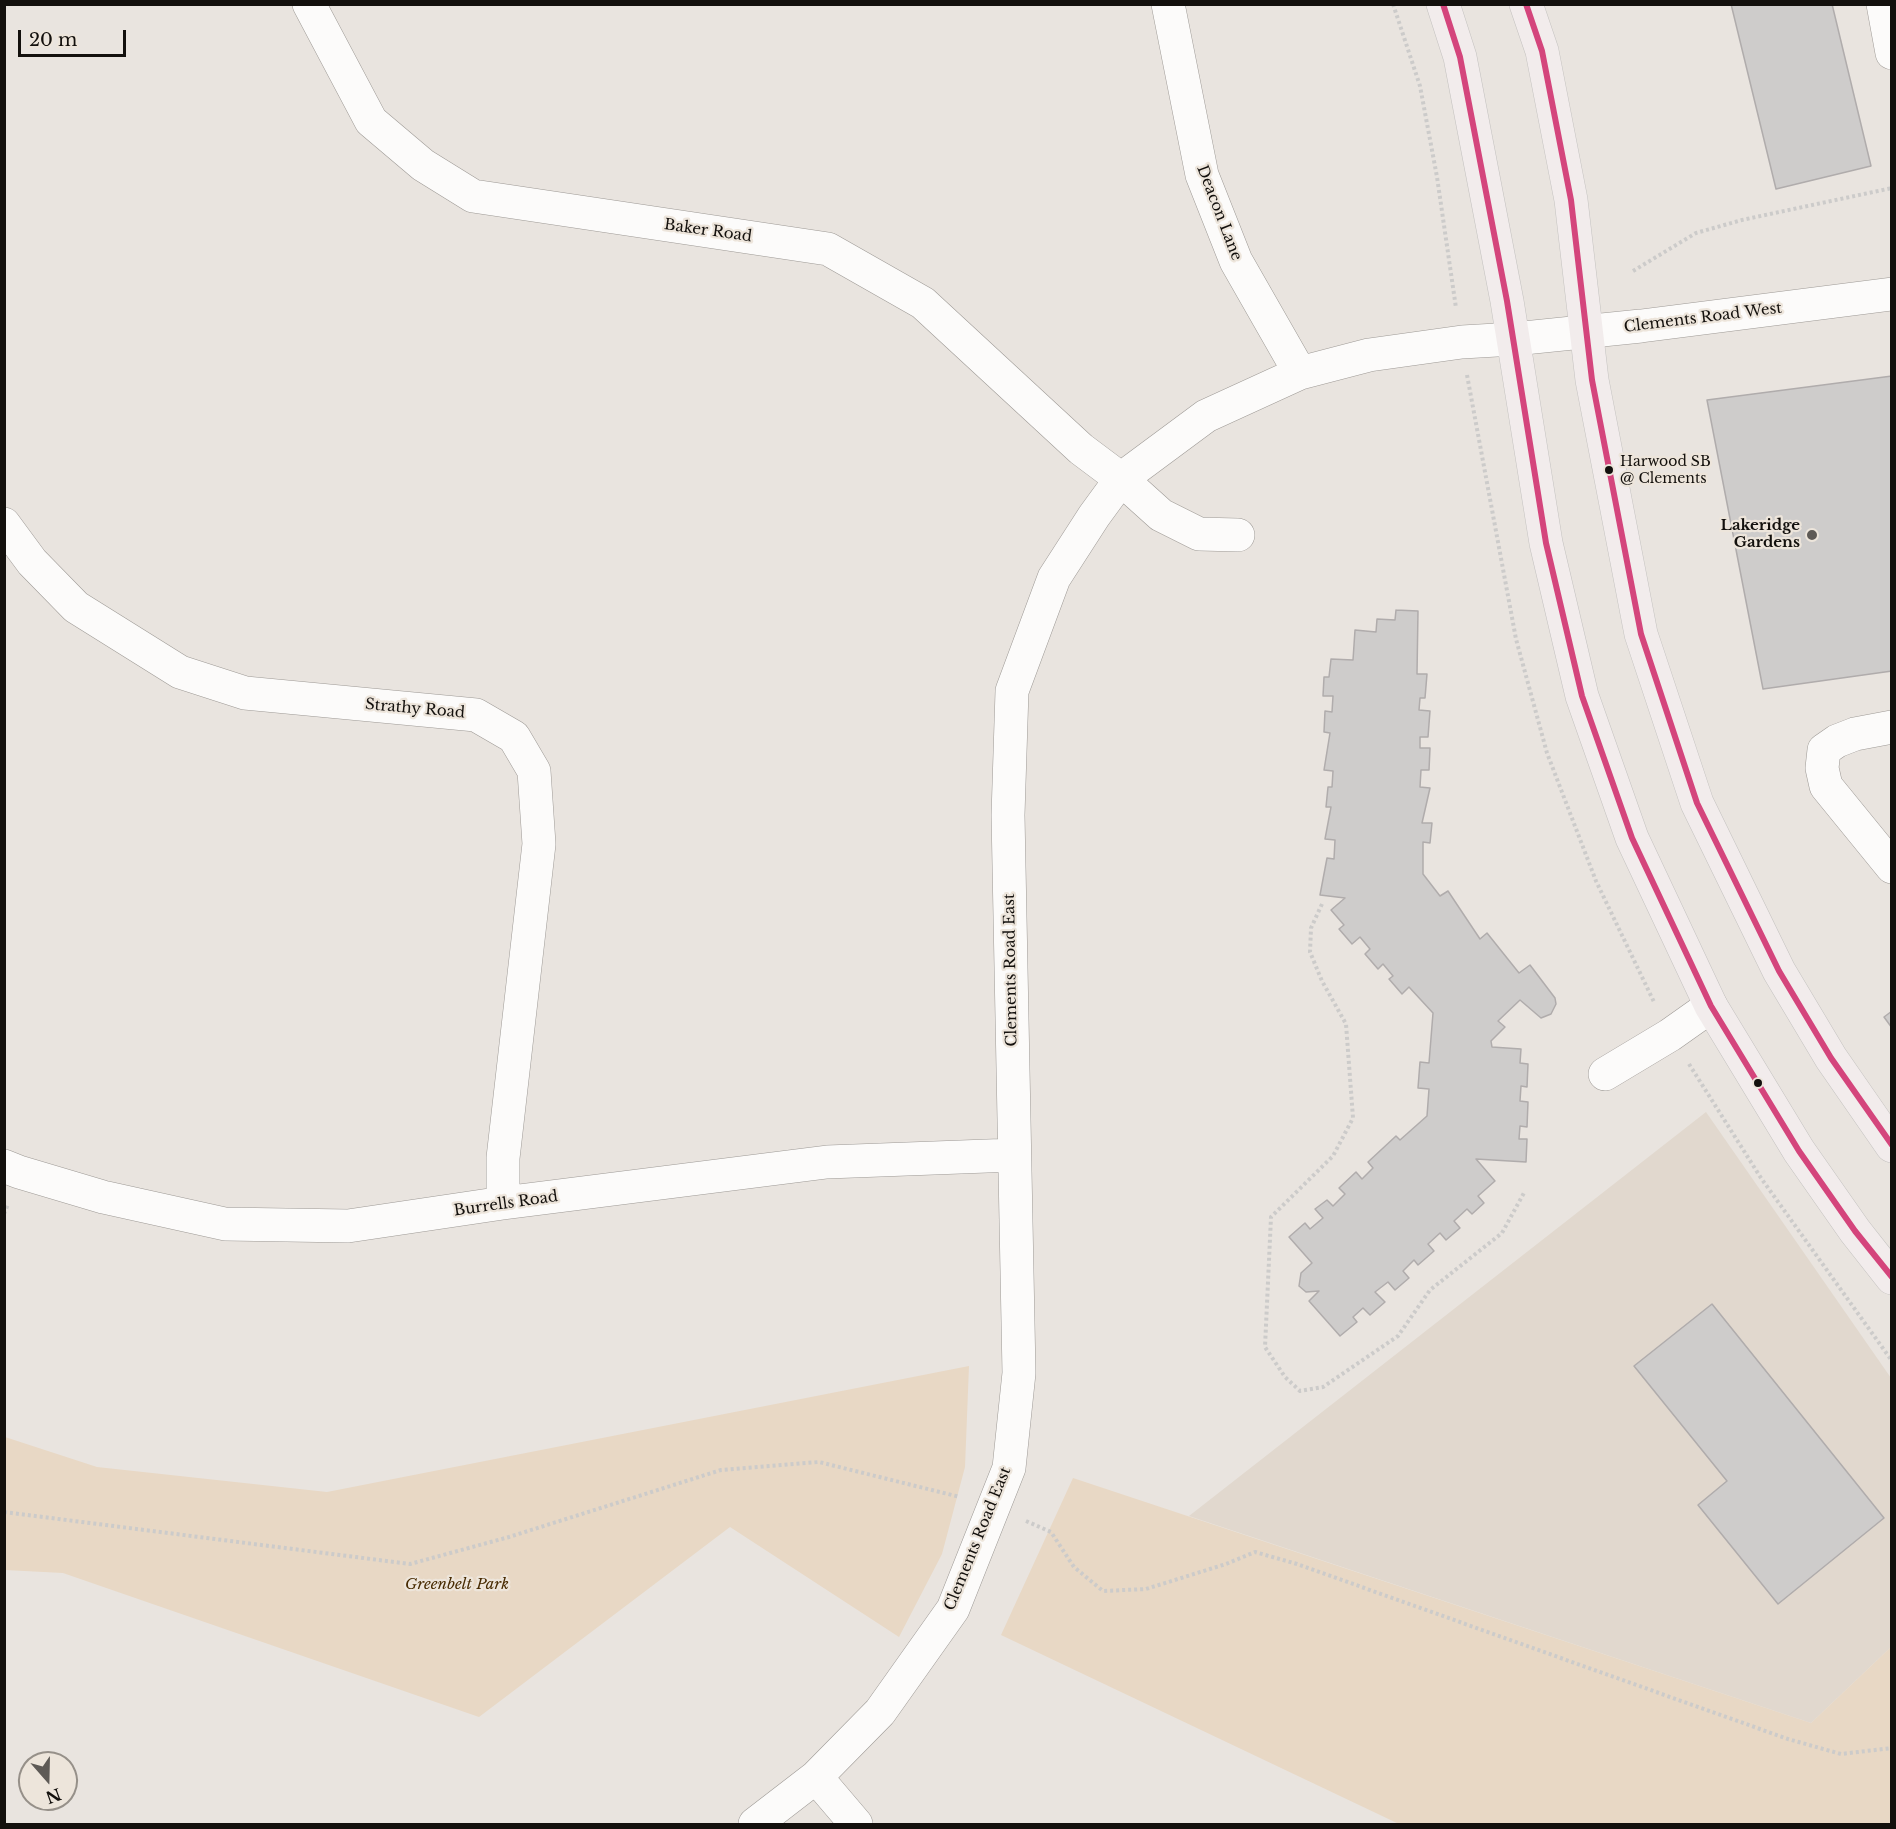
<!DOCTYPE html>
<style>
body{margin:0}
#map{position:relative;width:1896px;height:1829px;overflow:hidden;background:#e9e4df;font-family:"Libre Baskerville",serif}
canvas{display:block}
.frame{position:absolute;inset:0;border:6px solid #13100d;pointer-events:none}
.north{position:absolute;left:18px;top:1751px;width:60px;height:60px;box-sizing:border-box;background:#ede5db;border:2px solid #969089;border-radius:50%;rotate:160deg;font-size:16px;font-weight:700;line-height:24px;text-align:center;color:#13100d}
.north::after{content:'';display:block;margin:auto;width:21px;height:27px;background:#5e5a56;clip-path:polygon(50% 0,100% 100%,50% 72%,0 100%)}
.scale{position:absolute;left:18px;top:30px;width:108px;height:27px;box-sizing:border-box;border:3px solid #13100d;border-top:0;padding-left:8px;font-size:18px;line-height:21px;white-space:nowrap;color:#13100d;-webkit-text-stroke:4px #ede5db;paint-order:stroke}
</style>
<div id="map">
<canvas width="1896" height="1829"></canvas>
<div class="frame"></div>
<div class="north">N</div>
<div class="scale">20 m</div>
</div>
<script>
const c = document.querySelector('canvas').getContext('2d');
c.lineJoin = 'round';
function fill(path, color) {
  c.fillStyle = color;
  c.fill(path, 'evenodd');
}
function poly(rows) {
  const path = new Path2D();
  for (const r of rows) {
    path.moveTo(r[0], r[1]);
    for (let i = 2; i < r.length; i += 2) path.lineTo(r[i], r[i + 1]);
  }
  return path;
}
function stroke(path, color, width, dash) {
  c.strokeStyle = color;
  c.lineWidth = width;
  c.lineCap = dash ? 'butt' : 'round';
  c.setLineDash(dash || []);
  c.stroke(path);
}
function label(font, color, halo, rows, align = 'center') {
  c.font = font + ' "Libre Baskerville",serif';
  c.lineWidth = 4.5;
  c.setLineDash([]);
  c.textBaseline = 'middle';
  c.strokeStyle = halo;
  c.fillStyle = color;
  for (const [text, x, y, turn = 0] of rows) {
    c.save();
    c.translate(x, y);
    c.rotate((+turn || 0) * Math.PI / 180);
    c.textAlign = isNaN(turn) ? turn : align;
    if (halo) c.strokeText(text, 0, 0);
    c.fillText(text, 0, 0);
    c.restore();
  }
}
fill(poly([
 [1706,1112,1891,1378,1891,1647,1811,1723,1189,1516]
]), '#e1d8ce');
fill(poly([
 [969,1366,965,1467,942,1554,899,1637,730,1527,479,1717,63,1573,5,1570,5,1437,97,1467,327,1492],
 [1073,1478,1811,1723,1891,1647,1891,1824,1399,1824,1001,1635]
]), '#e8d8c5');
const building = poly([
 [1731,4,1832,4,1871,166,1776,189,1731,4],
 [1892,376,1892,671,1763,689,1707,400,1892,376],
 [1396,610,1418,611,1417,674,1427,674,1425,698,1420,698,1419,710,1430,711,1428,737,1420,737,1420,748,1430,748,1429,770,1421,770,1420,787,1430,788,1422,823,1432,823,1430,843,1423,842,1423,874,1440,896,1448,891,1480,939,1487,933,1519,973,1530,965,1555,998,1556,1004,1551,1014,1541,1018,1520,1000,1498,1021,1505,1027,1491,1041,1492,1047,1521,1049,1520,1063,1528,1064,1527,1087,1521,1086,1520,1101,1528,1102,1527,1127,1520,1126,1519,1139,1527,1139,1526,1162,1476,1159,1495,1181,1478,1196,1484,1203,1472,1214,1467,1209,1454,1221,1460,1228,1446,1240,1440,1233,1428,1244,1434,1251,1418,1265,1414,1260,1403,1271,1409,1278,1395,1290,1388,1282,1375,1292,1385,1302,1370,1315,1363,1308,1353,1317,1357,1322,1340,1336,1309,1301,1319,1291,1306,1292,1299,1286,1301,1273,1312,1263,1289,1237,1305,1223,1310,1229,1323,1218,1315,1209,1327,1200,1333,1206,1345,1194,1339,1188,1356,1172,1362,1179,1373,1168,1368,1162,1396,1136,1400,1140,1427,1116,1429,1089,1418,1088,1420,1062,1429,1063,1433,1013,1409,987,1402,994,1389,979,1393,976,1383,964,1378,969,1365,954,1370,949,1360,937,1352,944,1339,929,1344,925,1331,910,1345,898,1320,895,1327,858,1334,859,1335,840,1325,839,1331,807,1326,807,1328,787,1332,787,1333,771,1324,770,1330,733,1324,732,1325,711,1332,712,1333,696,1323,696,1324,677,1329,677,1331,659,1353,660,1355,630,1376,632,1377,619,1395,620,1396,610],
 [1892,1011,1892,1028,1884,1017,1892,1011],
 [1712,1304,1884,1518,1778,1604,1698,1505,1727,1481,1634,1366,1712,1304]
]);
fill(building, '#cecccb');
stroke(building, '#b0acac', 1.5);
const minor = poly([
 [309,4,371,121,423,165,473,196,828,249,923,303,1081,449,1121,479,1161,515,1199,534,1238,535],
 [1168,4,1202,175,1236,261,1300,373],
 [1883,4,1892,53],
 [4,524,32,562,76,607,180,672,245,693,476,715,514,737,534,771,539,844,503,1158,503,1203],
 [1892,727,1855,734,1837,741,1824,750,1822,768,1826,786,1892,867],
 [1605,1074,1670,1035,1711,1006],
 [4,1166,19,1172,103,1197,225,1224,348,1226,503,1203,827,1162,1014,1155],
 [816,1777,856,1824],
 [755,1824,816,1777,880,1712,953,1609,1009,1468,1019,1373,1008,815,1012,691,1054,578,1094,516,1121,479,1206,416,1300,373,1369,355,1462,342,1514,339,1641,326,1892,294]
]);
const major = poly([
 [1443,4,1460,57,1507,301,1546,543,1582,696,1632,838,1711,1006,1799,1151,1855,1231,1892,1278],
 [1526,4,1542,51,1571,200,1592,380,1641,634,1697,803,1779,971,1831,1058,1892,1146]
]);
stroke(minor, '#9d9995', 34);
stroke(major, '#c3c1bf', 34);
stroke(poly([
 [1393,4,1420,86,1437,177,1456,308],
 [1633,271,1696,233,1742,220,1892,188],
 [1467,375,1516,639,1547,753,1596,881,1654,1002],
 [1322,904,1311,928,1310,952,1322,981,1346,1024,1353,1118,1333,1156,1271,1217,1265,1347,1285,1377,1300,1391,1323,1387,1398,1336,1430,1290,1502,1233,1525,1191],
 [1689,1064,1761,1178,1892,1361],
 [4,1214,8,1204],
 [4,1512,410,1564,509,1537,721,1470,819,1462,960,1497],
 [1026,1521,1051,1532,1074,1567,1103,1591,1146,1589,1226,1564,1255,1552,1297,1564,1788,1739,1841,1754,1892,1748]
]), '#cccbca', 4, [3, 3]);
stroke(minor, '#fcfbfa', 33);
stroke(major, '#f2ecec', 33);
stroke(poly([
 [1443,4,1460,57,1507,301,1546,543,1582,696,1632,838,1711,1006,1799,1151,1855,1231,1892,1277],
 [1526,4,1542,51,1571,200,1592,380,1641,634,1697,803,1779,971,1831,1058,1892,1145]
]), '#d4457c', 6);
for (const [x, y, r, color] of [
 [1609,470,5,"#13100d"],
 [1812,535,6,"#5e5a56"],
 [1758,1083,5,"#13100d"]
]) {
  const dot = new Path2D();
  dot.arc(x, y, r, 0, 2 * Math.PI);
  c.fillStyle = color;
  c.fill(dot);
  stroke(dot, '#ede5db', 2);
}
label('14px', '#13100d', '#ede5db', [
 ["Harwood SB",1620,462],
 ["@ Clements",1620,479]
], 'left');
label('15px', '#13100d', '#ede5db', [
 ["Deacon Lane",1219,213,69],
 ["Baker Road",708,231,8],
 ["Clements Road West",1703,318,-7],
 ["Strathy Road",415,709,5],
 ["Clements Road East",1011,970,-91],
 ["Burrells Road",506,1204,-8],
 ["Clements Road East",978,1539,-68]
]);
label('bold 15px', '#13100d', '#ede5db', [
 ["Lakeridge",1800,526],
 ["Gardens",1800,543]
], 'right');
label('italic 15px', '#472a00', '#ede5db', [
 ["Greenbelt Park",457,1585]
]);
</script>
